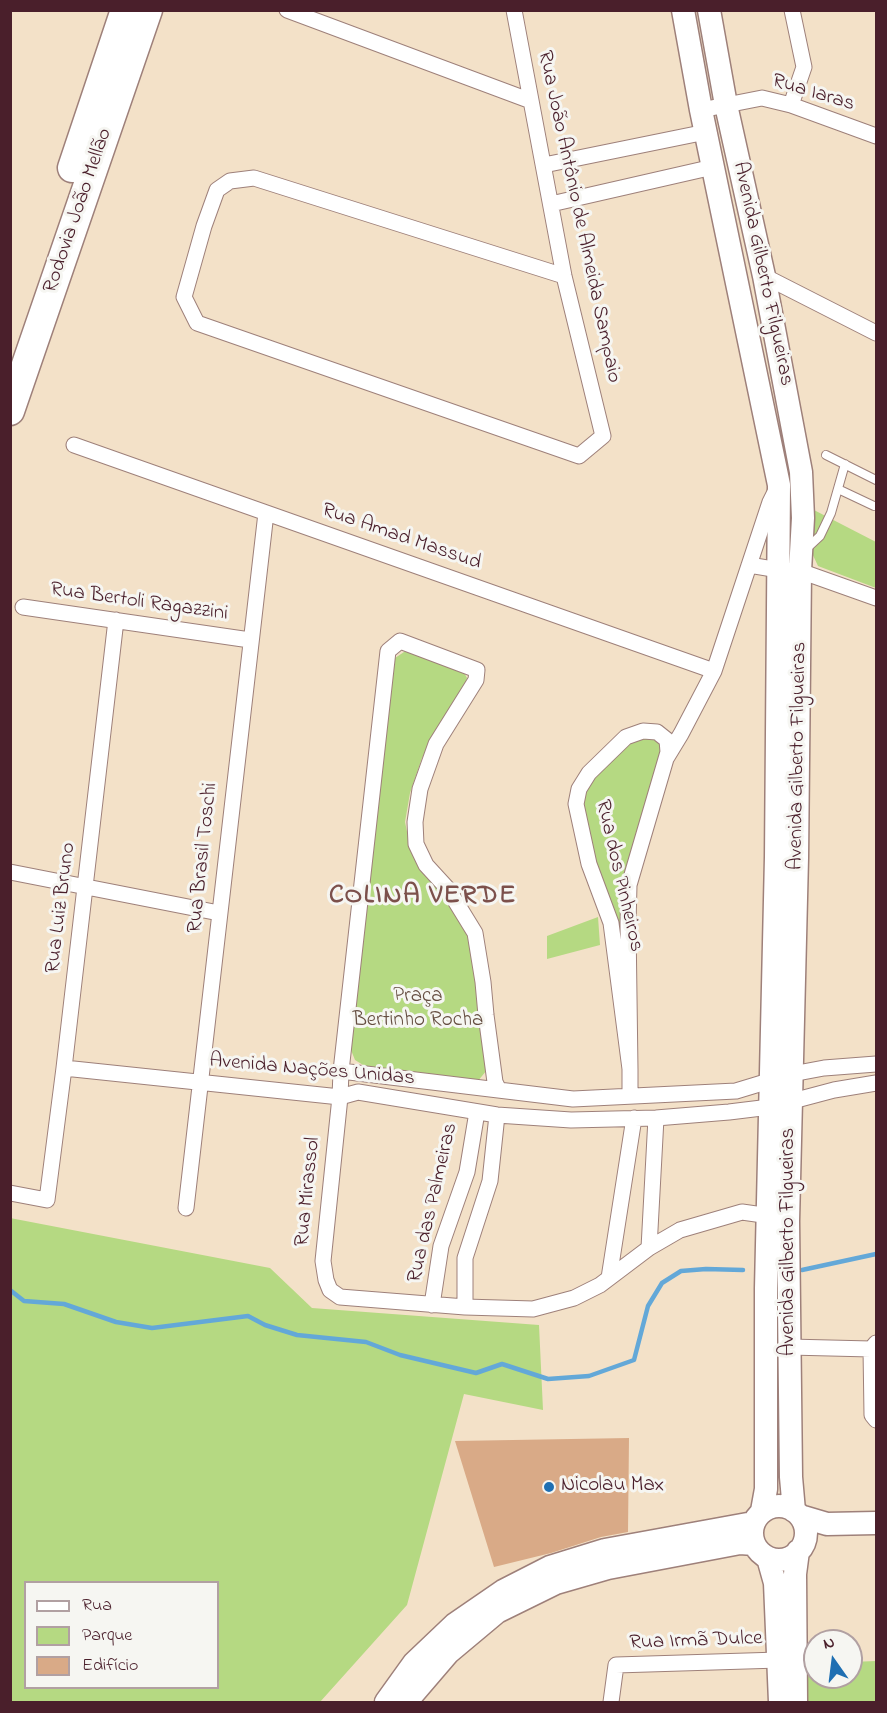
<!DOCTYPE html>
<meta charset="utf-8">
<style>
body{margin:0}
#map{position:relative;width:887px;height:1713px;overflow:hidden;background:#f3e1c8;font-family:"Indie Flower",sans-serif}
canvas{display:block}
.frame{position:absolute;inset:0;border:12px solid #4a1f2b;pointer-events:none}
.legend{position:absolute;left:24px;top:1581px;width:195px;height:108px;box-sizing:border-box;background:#f6f6f2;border:2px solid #b1a0a2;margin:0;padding:8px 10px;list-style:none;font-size:18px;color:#4a1f2b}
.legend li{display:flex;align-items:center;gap:12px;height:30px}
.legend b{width:30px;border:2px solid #b1a0a2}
.north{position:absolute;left:803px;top:1629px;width:60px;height:60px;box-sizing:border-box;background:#f6f6f2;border:2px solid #b1a0a2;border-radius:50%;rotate:346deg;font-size:16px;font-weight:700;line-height:24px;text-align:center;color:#4a1f2b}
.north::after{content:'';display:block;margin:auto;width:21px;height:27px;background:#1f6fb2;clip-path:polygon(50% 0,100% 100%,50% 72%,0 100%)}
</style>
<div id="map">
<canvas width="887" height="1713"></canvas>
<div class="frame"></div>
<ul class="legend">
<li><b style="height:8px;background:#fff"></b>Rua</li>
<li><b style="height:16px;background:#b5d982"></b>Parque</li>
<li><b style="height:16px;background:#d9aa87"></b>Edifício</li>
</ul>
<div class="north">N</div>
</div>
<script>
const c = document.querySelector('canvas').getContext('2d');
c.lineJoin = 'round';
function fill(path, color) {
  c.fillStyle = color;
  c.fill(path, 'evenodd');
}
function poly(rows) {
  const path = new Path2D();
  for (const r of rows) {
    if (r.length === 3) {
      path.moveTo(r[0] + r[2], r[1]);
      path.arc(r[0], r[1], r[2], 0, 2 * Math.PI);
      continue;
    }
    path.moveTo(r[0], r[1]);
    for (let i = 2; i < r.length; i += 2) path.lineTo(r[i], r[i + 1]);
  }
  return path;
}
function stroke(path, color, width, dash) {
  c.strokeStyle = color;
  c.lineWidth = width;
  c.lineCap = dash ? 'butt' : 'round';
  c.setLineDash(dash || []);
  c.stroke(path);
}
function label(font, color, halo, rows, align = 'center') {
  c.font = font + ' "Indie Flower",sans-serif';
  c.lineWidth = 6;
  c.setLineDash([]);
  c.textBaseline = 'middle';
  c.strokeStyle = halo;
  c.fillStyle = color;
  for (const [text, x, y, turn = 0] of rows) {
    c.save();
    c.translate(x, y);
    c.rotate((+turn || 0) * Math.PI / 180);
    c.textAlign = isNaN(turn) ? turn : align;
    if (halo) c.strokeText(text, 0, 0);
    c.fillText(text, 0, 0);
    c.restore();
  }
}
fill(poly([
 [812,509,876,542,876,588,818,566,811,551],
 [407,650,462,669,467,678,463,693,444,719,422,758,410,793,405,822,410,846,457,907,470,938,487,1070,477,1082,368,1068,355,1060,351,1050,395,658],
 [643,734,663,742,626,885,626,1007,580,804,582,790,628,740],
 [598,917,600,945,547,959,547,936],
 [10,1218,270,1268,312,1308,539,1325,543,1410,464,1394,407,1605,320,1702,11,1702],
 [218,1582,218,1688,26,1688,26,1582],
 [876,1661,876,1702,801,1702,800,1664,815,1663,815,1677,851,1677,851,1662]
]), '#b5d982');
stroke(poly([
 [802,1270,876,1254],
 [10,1290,24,1301,64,1304,116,1322,152,1328,248,1316,265,1325,297,1335,366,1342,400,1355,476,1373,502,1364,548,1379,589,1376,634,1360,648,1306,662,1283,681,1271,706,1269,743,1270]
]), '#63a8d8', 4.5);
fill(poly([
 [629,1438,628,1532,601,1537,551,1553,494,1567,455,1441]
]), '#d9aa87');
const lane = poly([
 [826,455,876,480],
 [838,489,874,506],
 [805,550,820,536,831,513,845,464]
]);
const street = poly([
 [287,10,531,101],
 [514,10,564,276,603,436,579,456,197,323,184,297,204,226,217,190,230,181,254,178,564,276],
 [791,105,804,67,792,10],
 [701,110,762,98,791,105,876,136],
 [544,165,706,132],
 [551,204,713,167],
 [764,276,876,333],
 [74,445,714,671],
 [749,565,779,570,800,571,876,598],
 [23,607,250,640],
 [667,757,681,734,714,671,770,502,775,492],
 [10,872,219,913],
 [64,1068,340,1097,358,1092,497,1115,571,1120,656,1118,729,1112,770,1107,834,1090,876,1083],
 [341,1071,573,1099,736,1091,792,1074,824,1068,876,1064],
 [499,1090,495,1082,486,1015,483,982,475,933,448,889,426,865,416,844,415,822,420,789,436,744,476,680,477,670,400,641,388,651,341,1071,340,1097,323,1261,326,1280,330,1290,340,1297,465,1307,533,1309,574,1298,600,1285,649,1248,680,1230,742,1212,777,1217],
 [630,1096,630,1069,628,924,629,885,668,752,667,740,657,732,643,731,626,737,589,773,579,789,576,804,589,864,611,923,630,1069],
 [10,1193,47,1200,64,1068,116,620],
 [186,1208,266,513],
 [649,1248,656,1118],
 [609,1278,634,1118],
 [432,1305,441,1246,467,1172,477,1112],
 [465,1307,465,1258,490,1181,497,1115],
 [876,1343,871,1349,872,1415,876,1420],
 [789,1347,871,1349],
 [611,1702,616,1665,779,1660]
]);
const secondary = poly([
 [683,10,701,110,779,485,776,857,766,1288,766,1489,762,1511],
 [709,10,726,105,764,276,801,472,803,518,800,571,797,858,788,1221,791,1477,794,1511],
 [779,1533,27],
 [800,1516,827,1524,876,1523],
 [768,1558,775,1583,780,1702],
 [386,1702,414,1663,455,1624,503,1591,550,1567,605,1550,753,1523],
 [406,1702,448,1653,497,1612,556,1583,608,1568,740,1543,754,1544],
 [796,1702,795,1574,798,1551]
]);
const highway = poly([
 [72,168,125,10],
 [10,411,148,10]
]);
stroke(lane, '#9e807a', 10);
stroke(street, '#9e807a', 17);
stroke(secondary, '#9e807a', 25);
stroke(highway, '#9e807a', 31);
stroke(lane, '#fff', 8);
stroke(street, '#fff', 15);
stroke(secondary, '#fff', 22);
stroke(highway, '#fff', 28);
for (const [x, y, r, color] of [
 [549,1487,6,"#1f6fb2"]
]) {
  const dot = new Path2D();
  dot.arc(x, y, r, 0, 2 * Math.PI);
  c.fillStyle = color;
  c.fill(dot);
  stroke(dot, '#f6f6f2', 2);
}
label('21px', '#4a1f2b', '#f6f6f2', [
 ["Rua Iaras",813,94,17],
 ["Rodovia João Mellão",79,211,-71],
 ["Rua João Antônio de Almeida Sampaio",578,217,78],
 ["Avenida Gilberto Filgueiras",762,274,78],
 ["Rua Amad Massud",401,538,19],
 ["Rua Bertoli Ragazzini",139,603,8],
 ["Avenida Gilberto Filgueiras",799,756,-89],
 ["Rua Brasil Toschi",204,858,-84],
 ["Rua dos Pinheiros",618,876,77],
 ["Rua Luiz Bruno",62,908,-83],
 ["Avenida Nações Unidas",312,1071,5],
 ["Rua Mirassol",309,1192,-84],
 ["Rua das Palmeiras",434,1203,-77],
 ["Avenida Gilberto Filgueiras",790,1242,-90],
 ["Rua Irmã Dulce",696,1642,-2]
]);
label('21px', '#654e41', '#f6f6f2', [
 ["Praça",418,998],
 ["Bertinho Rocha",418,1022]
]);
label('21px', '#4a1f2b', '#f6f6f2', [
 ["Nicolau Max",561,1487]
], 'left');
c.letterSpacing = '1.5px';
label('bold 27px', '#7c504b', '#f6f6f2', [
 ["COLINA VERDE",423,898]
]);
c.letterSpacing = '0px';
</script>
